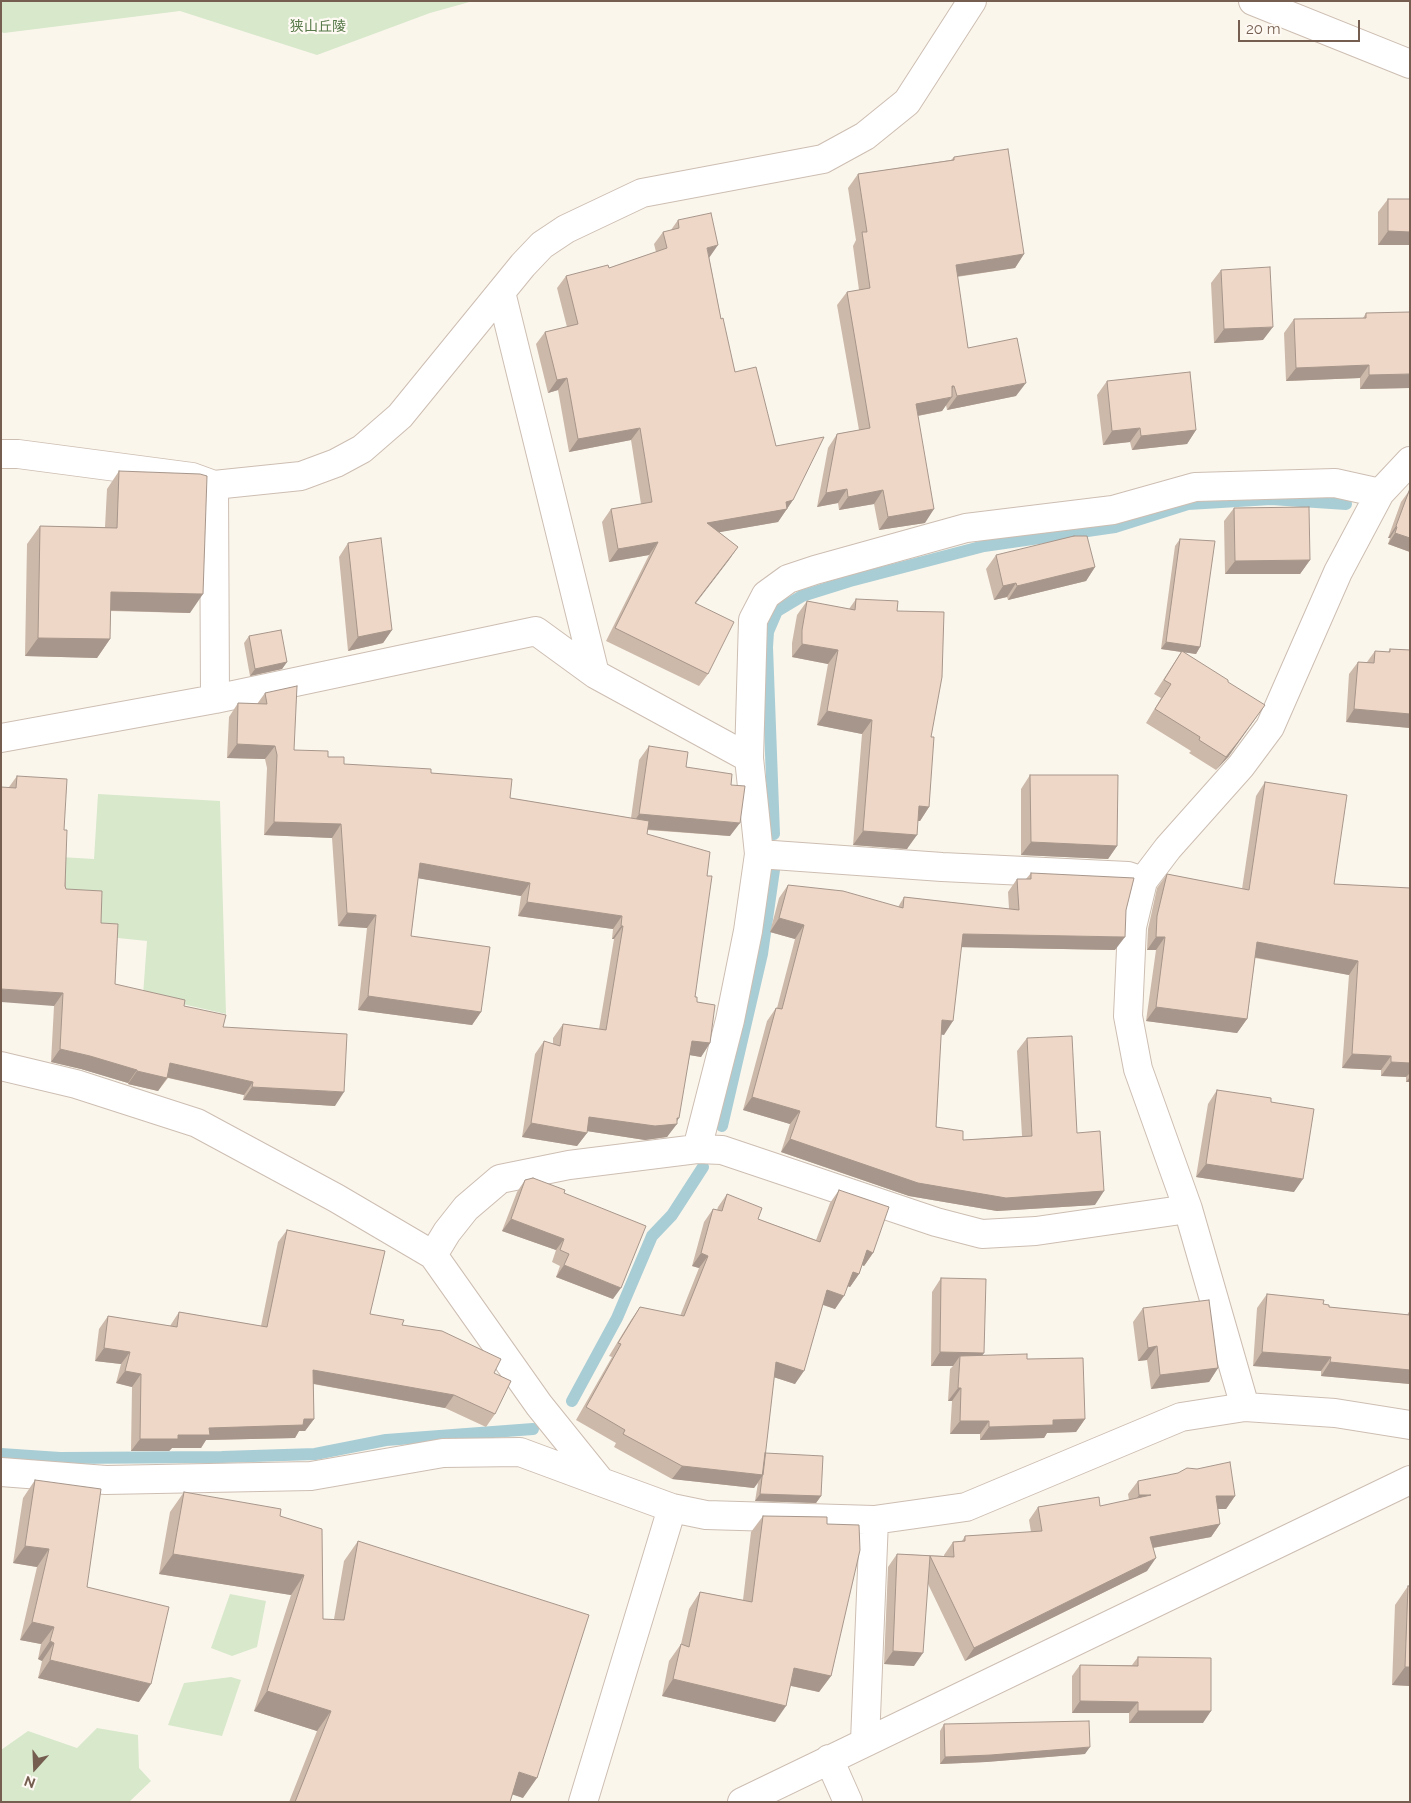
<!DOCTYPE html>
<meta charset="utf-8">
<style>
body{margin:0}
#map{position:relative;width:1411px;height:1803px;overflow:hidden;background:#fbf6ec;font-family:Raleway,sans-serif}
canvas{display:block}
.frame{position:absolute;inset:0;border:2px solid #755e50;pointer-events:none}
.north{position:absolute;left:10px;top:1743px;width:50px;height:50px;-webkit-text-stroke:4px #fefaf3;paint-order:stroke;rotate:200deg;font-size:14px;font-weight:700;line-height:20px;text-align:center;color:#755e50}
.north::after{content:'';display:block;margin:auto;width:18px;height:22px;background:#755e50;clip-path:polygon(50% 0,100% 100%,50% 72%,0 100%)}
.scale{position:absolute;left:1238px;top:20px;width:122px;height:22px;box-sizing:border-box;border:2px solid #755e50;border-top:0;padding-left:6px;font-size:15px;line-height:18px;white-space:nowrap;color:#755e50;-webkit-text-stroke:4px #fefaf3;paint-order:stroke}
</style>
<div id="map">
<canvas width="1411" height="1803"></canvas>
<div class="frame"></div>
<div class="north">N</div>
<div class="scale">20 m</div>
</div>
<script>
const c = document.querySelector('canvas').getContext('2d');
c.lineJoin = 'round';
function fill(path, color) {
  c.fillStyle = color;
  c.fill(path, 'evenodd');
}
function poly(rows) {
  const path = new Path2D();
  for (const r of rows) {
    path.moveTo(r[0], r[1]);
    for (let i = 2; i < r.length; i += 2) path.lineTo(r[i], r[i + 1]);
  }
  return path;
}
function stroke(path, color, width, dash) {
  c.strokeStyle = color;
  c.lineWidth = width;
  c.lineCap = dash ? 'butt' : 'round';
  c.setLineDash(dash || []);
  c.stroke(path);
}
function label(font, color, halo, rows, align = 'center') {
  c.font = font + ' Raleway,"Noto Sans JP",sans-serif';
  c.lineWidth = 4.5;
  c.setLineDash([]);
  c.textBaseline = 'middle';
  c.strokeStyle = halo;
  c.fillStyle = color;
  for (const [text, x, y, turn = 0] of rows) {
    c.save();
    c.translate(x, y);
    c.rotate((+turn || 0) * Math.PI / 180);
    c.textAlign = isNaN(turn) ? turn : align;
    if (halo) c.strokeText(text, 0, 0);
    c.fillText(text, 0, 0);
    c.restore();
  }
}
fill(poly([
 [1,1,473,1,430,13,317,55,180,11,4,33,1,32],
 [98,794,220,801,226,1014,143,995,147,941,118,938,117,930,96,928,66,897,61,857,94,859],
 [230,1594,266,1601,257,1647,232,1656,211,1648],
 [231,1677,241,1680,222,1736,168,1725,184,1683],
 [97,1728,138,1735,139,1768,151,1781,129,1802,1,1802,1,1750,28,1731,77,1748]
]), '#d7e8cb');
stroke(poly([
 [774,834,767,647,768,632,777,611,802,596,850,581,984,546,1115,527,1188,504,1271,499,1346,504],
 [722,1126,762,954,774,870],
 [572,1401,617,1318,652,1236,672,1215,703,1167],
 [1,1454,60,1458,222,1457,315,1454,386,1440,533,1429]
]), '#a9cdd5', 12);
const minor = poly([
 [1253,1,1410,64],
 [501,292,595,674],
 [1,454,18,454,192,477,214,485,301,476,336,463,362,449,400,416,523,265,542,245,566,229,642,193,823,159,865,136,907,102,972,1],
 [214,485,215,699],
 [1,738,215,699,536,631,595,674,749,758],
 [759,854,942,867,1128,876,1143,881],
 [1,1066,76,1084,197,1123,336,1198,433,1255,539,1405,601,1482,672,1508,706,1515,874,1520,966,1507,1181,1417,1245,1407,1335,1413,1410,1425],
 [697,1149,730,1020,748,931,759,854,749,758,753,620,766,595,788,579,815,570,966,528,1113,510,1195,487,1335,483,1380,493],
 [433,1255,447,1232,466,1208,500,1179,569,1165,697,1149,722,1150,936,1222,982,1234,1036,1231,1188,1209],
 [1245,1407,1188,1209,1138,1069,1128,1016,1132,927,1143,881,1168,848,1241,766,1270,727,1338,572,1380,493,1410,461],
 [1,1472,106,1480,311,1476,443,1453,520,1452,601,1482],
 [865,1741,874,1520],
 [829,1759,848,1802],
 [583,1802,672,1508],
 [742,1802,1410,1480]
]);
stroke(minor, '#cdbeb2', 30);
stroke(minor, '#fff', 28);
fill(poly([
 [954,157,1024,254,1015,268,957,277,968,348,1016,396,947,410,946,405,942,411,918,416,925,523,879,530,874,504,839,510,838,503,817,507,828,448,837,434,859,430,837,305,847,292,859,290,853,246,856,240,848,188,858,174,951,160],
 [1388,199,1410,199,1410,245,1378,245,1378,212],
 [678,220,709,257,721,319,735,372,776,446,793,500,778,522,719,532,738,547,695,603,708,674,699,686,606,641,649,555,609,562,602,522,611,509,641,504,631,440,569,452,558,390,548,393,536,344,545,332,567,327,557,288,566,276,609,268,656,252,654,244,663,232,671,230],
 [1221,270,1263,340,1214,343,1211,283],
 [1366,313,1410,388,1360,389,1360,378,1286,381,1284,333,1294,319,1363,318],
 [1107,381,1196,430,1187,444,1132,450,1130,442,1103,445,1097,395],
 [119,471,190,613,110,611,110,639,97,658,25,656,27,544,40,526,105,527,107,489],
 [1409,491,1410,552,1388,544,1390,538,1388,538,1401,502],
 [1234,508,1310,560,1300,574,1225,574,1224,521],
 [1180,539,1200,647,1196,654,1183,652,1228,682,1229,756,1216,770,1189,753,1191,751,1146,723,1161,698,1154,694,1181,652,1161,649,1175,546],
 [348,543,392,630,383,643,348,651,339,557],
 [996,555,1095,567,1086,581,1008,600,1007,597,994,600,986,569],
 [856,599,897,611,931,737,929,807,920,821,918,821,907,849,853,845,862,734,817,725,828,664,792,657,792,643,797,615,807,601,849,609],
 [249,636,287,662,282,669,250,676,244,643],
 [1390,649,1410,650,1410,728,1346,722,1349,674,1358,662,1367,662,1375,651,1388,652],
 [265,693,294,750,328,757,344,764,431,773,510,798,631,818,639,760,649,746,686,767,731,785,730,836,647,830,647,834,697,1002,710,1043,701,1057,690,1055,677,1121,667,1137,645,1140,587,1131,587,1133,577,1146,522,1137,535,1054,544,1041,553,1044,553,1038,563,1024,599,1029,614,939,612,939,613,929,518,916,521,896,418,878,411,936,481,1012,472,1025,358,1010,367,928,338,926,332,838,264,835,267,768,265,759,227,758,229,717,238,703,257,704],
 [1030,775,1117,846,1108,859,1021,855,1021,789],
 [17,776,64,830,66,889,101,923,115,984,184,1006,223,1027,335,1106,243,1100,244,1095,168,1078,158,1091,128,1084,128,1083,81,1069,51,1062,54,1006,9,787],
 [1265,782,1334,884,1410,888,1410,1082,1406,1082,1406,1077,1381,1076,1381,1070,1342,1068,1349,975,1255,958,1247,1019,1237,1033,1146,1021,1156,950,1147,950,1148,929,1157,888,1167,874,1242,889,1256,796],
 [1031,873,1115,950,961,947,944,1035,941,1034,936,1127,963,1140,1022,1136,1017,1051,1027,1038,1077,1133,1095,1205,997,1211,909,1196,781,1152,790,1124,743,1110,767,1021,776,1008,777,1008,795,939,770,932,779,898,788,885,898,907,904,897,1009,909,1008,892,1017,879,1026,879],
 [1217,1090,1271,1102,1294,1192,1196,1177,1208,1104],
 [525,1180,564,1193,613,1299,556,1277,560,1266,552,1262,556,1250,502,1231,517,1192],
 [839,1190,873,1253,864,1266,862,1265,859,1274,850,1287,848,1286,835,1309,823,1305,795,1384,774,1377,765,1453,821,1496,816,1503,755,1501,758,1483,754,1488,672,1479,614,1447,616,1443,576,1420,612,1357,609,1356,631,1320,640,1307,680,1316,699,1268,692,1266,704,1222,713,1209,717,1210,718,1207,727,1194,758,1219,816,1240,830,1203],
 [287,1230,370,1314,402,1325,494,1373,495,1414,486,1427,445,1408,313,1384,314,1419,305,1431,299,1431,295,1438,206,1440,201,1448,172,1448,169,1451,131,1451,132,1387,116,1383,121,1364,95,1361,99,1329,108,1316,170,1326,179,1312,261,1326,278,1242],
 [941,1278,982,1355,1027,1359,1085,1419,1076,1432,1047,1433,1044,1438,980,1440,980,1434,950,1434,952,1401,948,1401,950,1369,953,1366,931,1366,932,1292],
 [1267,1294,1323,1304,1329,1307,1407,1315,1410,1310,1410,1384,1321,1376,1321,1371,1253,1366,1257,1308],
 [1143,1308,1218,1368,1209,1382,1151,1389,1147,1360,1138,1361,1133,1322],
 [35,1480,87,1587,139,1702,38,1678,42,1661,38,1659,41,1644,20,1640,37,1567,13,1563,23,1498],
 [1138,1481,1235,1496,1226,1509,1218,1509,1220,1524,1211,1537,1153,1548,1147,1571,965,1661,928,1584,914,1666,884,1664,888,1567,897,1554,944,1556,944,1555,953,1542,962,1541,965,1536,1031,1532,1029,1520,1038,1507,1100,1506,1129,1500,1128,1494],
 [184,1492,280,1516,323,1619,334,1619,344,1561,358,1541,523,1798,513,1794,510,1802,289,1802,317,1731,254,1711,291,1595,159,1574,170,1512],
 [763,1516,831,1676,819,1692,791,1686,775,1722,662,1696,669,1661,681,1644,689,1609,700,1592,743,1600,751,1532],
 [1408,1586,1410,1686,1392,1685,1395,1605],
 [1138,1657,1203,1723,1129,1723,1129,1713,1072,1713,1072,1676,1080,1665,1132,1665],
 [944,1724,1085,1754,986,1762,940,1764,940,1731]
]), '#cdb9aa');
fill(poly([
 [1388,231,1410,232,1410,245,1378,245],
 [718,245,709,258,707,248],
 [1024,254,1015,268,946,278,956,265],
 [1273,327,1263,340,1214,343,1224,329],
 [1369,365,1360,378,1286,381,1296,368],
 [1410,374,1410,388,1360,389,1369,375],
 [567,378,558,390,548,393,557,380],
 [1026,383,1016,396,947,410,957,396],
 [952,386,954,386,945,399,952,397,942,411,906,418,916,404],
 [640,428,631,440,569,452,578,439],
 [1140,428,1130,442,1103,445,1112,431],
 [1196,430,1187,444,1132,450,1141,436],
 [847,489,838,503,817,507,826,493],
 [883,490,874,504,839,510,848,497],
 [793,500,778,522,698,536,707,523],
 [934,509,925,523,879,530,888,517],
 [1396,526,1397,527,1390,538,1388,538],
 [1395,533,1410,538,1410,552,1388,544],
 [658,542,649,555,609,562,618,549],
 [738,547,729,560,686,616,695,603],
 [1310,560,1300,574,1225,574,1235,561],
 [1095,567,1086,581,1008,600,1017,586],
 [1016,583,1007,597,994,600,1003,586],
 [111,592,203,594,190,613,98,610],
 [392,630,383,643,348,651,358,637],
 [38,638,110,639,97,658,25,656],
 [1166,642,1200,647,1196,654,1161,649],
 [802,644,838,650,828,664,792,657],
 [287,662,282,669,250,676,255,669],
 [1265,705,1229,756,1216,770,1226,757],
 [1354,709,1410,714,1410,728,1346,722],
 [827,711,872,720,862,734,817,725],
 [237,744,275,746,265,759,227,758],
 [919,806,929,807,920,821,910,820],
 [639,814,740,823,730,836,630,828],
 [274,822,341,824,332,838,264,835],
 [863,831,917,835,907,849,853,845],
 [1031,842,1117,846,1108,859,1021,855],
 [420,863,530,883,521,896,411,877],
 [527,902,622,916,613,929,518,916],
 [347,913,376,915,367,928,338,926],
 [779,918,804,925,795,939,770,932],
 [621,926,623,926,614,939,612,939],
 [963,934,1125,937,1115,950,954,947],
 [1156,937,1165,937,1156,950,1147,950],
 [1257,942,1358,961,1349,975,1248,956],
 [1,989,63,993,54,1006,1,1002],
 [368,996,481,1012,472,1025,358,1010],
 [1156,1007,1247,1019,1237,1033,1146,1021],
 [942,1020,953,1021,944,1035,933,1033],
 [692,1041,710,1043,701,1057,683,1054],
 [60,1049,90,1056,137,1070,128,1083,81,1069,51,1062],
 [1352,1054,1391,1056,1381,1070,1342,1068],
 [1391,1062,1410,1063,1410,1073,1406,1077,1381,1076],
 [170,1063,253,1082,244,1095,161,1076],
 [137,1071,167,1078,158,1091,128,1084],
 [1410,1077,1410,1082,1406,1082],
 [252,1087,344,1092,335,1106,243,1100],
 [752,1097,800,1111,790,1124,743,1110],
 [589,1117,677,1118,679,1118,675,1124,677,1124,667,1137,645,1140,580,1130],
 [531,1123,587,1133,577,1146,522,1137],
 [790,1139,1104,1191,1095,1205,997,1211,909,1196,781,1152],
 [1206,1164,1303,1179,1294,1192,1196,1177],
 [511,1219,564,1239,556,1250,502,1231],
 [867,1250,873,1253,864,1266,858,1263],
 [701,1253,708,1256,699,1268,692,1266],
 [564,1265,621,1288,613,1299,556,1277],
 [853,1272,859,1274,850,1287,844,1285],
 [827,1290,844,1296,835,1309,818,1303],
 [1157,1346,1147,1360,1138,1361,1148,1348],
 [104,1348,130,1352,121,1364,95,1361],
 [940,1352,984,1353,974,1367,960,1356,953,1366,931,1366],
 [1262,1352,1331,1357,1321,1371,1253,1366],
 [776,1362,804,1371,795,1384,767,1375],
 [1330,1362,1410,1370,1410,1384,1321,1376],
 [1218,1368,1209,1382,1151,1389,1160,1375],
 [313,1370,454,1395,445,1408,304,1382],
 [125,1371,141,1374,132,1387,116,1383],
 [958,1388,961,1388,952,1401,948,1401],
 [304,1419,314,1419,305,1431,299,1431,295,1438,206,1440,201,1448,172,1448,169,1451,131,1451,140,1439,178,1435,209,1428],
 [1085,1419,1076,1432,1047,1433,1044,1438,980,1440,989,1427,1053,1420],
 [960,1421,989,1421,980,1434,950,1434],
 [682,1466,763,1475,754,1488,672,1479],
 [760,1494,821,1496,816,1503,755,1501],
 [1139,1495,1151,1495,1130,1508],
 [1216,1496,1235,1496,1226,1509,1207,1509],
 [1220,1524,1211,1537,1141,1550,1150,1537],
 [25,1546,49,1549,37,1567,13,1563],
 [173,1554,304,1575,291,1595,159,1574],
 [1156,1558,1147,1571,965,1661,974,1648],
 [32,1622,54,1627,41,1644,20,1640],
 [50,1641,54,1643,42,1661,38,1659],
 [893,1651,923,1653,914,1666,884,1664],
 [50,1660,151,1684,139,1702,38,1678],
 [1405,1667,1410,1667,1410,1686,1392,1685],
 [794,1668,831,1676,819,1692,783,1684],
 [673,1679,786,1706,775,1722,662,1696],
 [267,1691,331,1711,317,1731,254,1711],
 [1080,1701,1138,1702,1129,1713,1072,1713],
 [1138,1711,1211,1711,1203,1723,1129,1723],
 [1090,1747,1085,1754,986,1762,940,1764,945,1757],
 [519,1772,537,1778,523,1798,505,1792]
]), '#a7968b');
const building = poly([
 [1008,149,1024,254,956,265,968,348,1017,338,1026,383,957,396,954,386,952,386,952,397,916,404,934,509,888,517,883,490,848,497,847,489,826,493,837,434,870,428,847,292,870,288,862,232,867,232,858,174,954,160,954,157,1008,149],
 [1388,199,1410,199,1410,232,1388,231,1388,199],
 [711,213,718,245,707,248,721,319,723,318,735,372,756,367,776,446,824,437,793,500,786,502,787,509,707,523,738,547,695,603,734,622,708,674,615,628,658,542,618,549,611,509,652,502,640,428,578,439,567,378,557,380,545,332,578,324,566,276,608,265,609,268,667,248,663,232,679,228,678,220,711,213],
 [1270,267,1273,327,1224,329,1221,270,1270,267],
 [1410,312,1410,374,1369,375,1369,365,1296,368,1294,319,1366,318,1366,313,1410,312],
 [1190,372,1196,430,1141,436,1140,428,1112,431,1107,381,1190,372],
 [119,471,200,474,207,476,203,594,111,592,110,639,38,638,40,526,117,528,119,471],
 [1409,491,1410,492,1410,538,1395,533,1397,527,1396,526,1409,491],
 [1309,507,1310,560,1235,561,1234,508,1309,507],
 [1074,536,1087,536,1095,567,1017,586,1016,583,1003,586,996,555,1074,536],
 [381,538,392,630,358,637,348,543,381,538],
 [1180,539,1215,541,1200,647,1166,642,1180,539],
 [856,599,898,601,897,611,944,612,942,677,931,737,934,737,929,807,919,806,917,835,863,831,872,720,827,711,838,650,802,644,802,630,807,601,855,610,856,599],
 [281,630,287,662,255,669,249,636,281,630],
 [1390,649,1410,650,1410,714,1354,709,1358,662,1374,663,1375,651,1390,652,1390,649],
 [1182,651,1228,680,1228,682,1265,705,1238,742,1226,757,1199,740,1200,737,1155,709,1171,684,1164,680,1182,651],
 [297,686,294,750,328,751,328,757,344,757,344,764,431,769,431,773,512,779,510,798,649,821,647,834,710,852,707,876,712,876,695,997,697,997,697,1002,715,1005,710,1043,692,1041,679,1118,677,1118,677,1124,655,1126,589,1117,587,1133,531,1123,544,1041,560,1046,563,1024,606,1030,623,926,621,926,622,916,527,902,530,883,420,863,411,936,490,947,481,1012,368,996,376,915,347,913,341,824,274,822,277,755,275,746,237,744,238,703,267,704,265,693,297,686],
 [649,746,688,752,686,767,732,774,731,785,745,786,740,823,639,814,649,746],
 [1030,775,1118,775,1117,846,1031,842,1030,775],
 [17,776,67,779,64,830,67,830,65,886,66,889,102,891,101,923,118,924,115,984,185,1000,184,1006,226,1015,223,1027,347,1034,344,1092,252,1087,253,1082,170,1063,167,1078,137,1071,137,1070,90,1056,60,1049,63,993,1,989,1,787,16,788,17,776],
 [1265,782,1347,795,1334,884,1410,888,1410,1063,1391,1062,1391,1056,1352,1054,1358,961,1257,942,1247,1019,1156,1007,1165,937,1156,937,1157,916,1167,874,1249,890,1265,782],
 [1031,873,1134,878,1126,910,1125,937,963,934,953,1021,942,1020,936,1127,963,1131,963,1140,1032,1136,1027,1038,1072,1036,1077,1133,1100,1131,1104,1191,1006,1198,918,1183,790,1139,800,1111,752,1097,776,1008,782,1009,804,925,779,918,788,885,843,891,903,908,904,897,1019,910,1017,879,1031,879,1031,873],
 [1217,1090,1271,1098,1271,1102,1314,1109,1303,1179,1206,1164,1217,1090],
 [533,1178,565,1190,564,1193,646,1226,621,1288,564,1265,569,1254,560,1250,564,1239,511,1219,525,1180,533,1178],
 [839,1190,889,1207,873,1253,867,1250,859,1274,853,1272,844,1296,827,1290,804,1371,776,1362,763,1475,682,1466,623,1434,625,1430,586,1407,621,1344,618,1343,640,1307,684,1316,708,1256,701,1253,713,1209,722,1211,727,1194,762,1208,758,1219,820,1242,839,1190],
 [287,1230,385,1251,370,1314,404,1320,402,1325,442,1331,501,1359,494,1373,511,1381,495,1414,454,1395,313,1370,314,1419,304,1419,303,1425,209,1428,210,1435,178,1435,178,1439,140,1439,141,1374,125,1371,130,1352,104,1348,108,1316,177,1327,179,1312,267,1327,287,1230],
 [941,1278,986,1279,984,1353,940,1352,941,1278],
 [1267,1294,1324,1300,1323,1304,1329,1305,1329,1307,1410,1315,1410,1370,1330,1362,1331,1357,1262,1352,1267,1294],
 [1209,1300,1218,1368,1160,1375,1157,1346,1148,1348,1143,1308,1209,1300],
 [1027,1354,1027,1359,1083,1358,1085,1419,1053,1420,1053,1425,989,1427,989,1421,960,1421,961,1388,958,1388,960,1356,1027,1354],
 [765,1453,823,1456,821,1496,760,1494,765,1453],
 [1230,1462,1235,1496,1216,1496,1220,1524,1150,1537,1156,1558,974,1648,930,1556,923,1653,893,1651,897,1554,954,1557,953,1542,965,1541,965,1536,1042,1531,1038,1507,1099,1497,1100,1506,1151,1495,1139,1495,1138,1481,1178,1473,1187,1468,1197,1469,1230,1462],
 [35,1480,101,1489,87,1587,169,1607,151,1684,50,1660,54,1643,50,1641,54,1627,32,1622,49,1549,25,1546,35,1480],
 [184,1492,281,1509,280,1516,322,1529,323,1619,344,1620,358,1541,589,1615,537,1778,519,1772,510,1802,295,1802,331,1711,267,1691,304,1575,173,1554,184,1492],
 [763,1516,827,1517,827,1524,859,1525,860,1550,831,1676,794,1668,786,1706,673,1679,681,1644,689,1647,700,1592,752,1602,763,1516],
 [1408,1586,1410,1586,1410,1667,1405,1667,1408,1586],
 [1138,1657,1211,1658,1211,1711,1138,1711,1138,1702,1080,1701,1080,1665,1138,1666,1138,1657],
 [1089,1721,1090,1747,991,1755,945,1757,944,1724,1089,1721]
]);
fill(building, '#eed7c6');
stroke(building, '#a7968b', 1);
label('14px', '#577949', '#fefaf3', [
 ["狭山丘陵",318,27]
]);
</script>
